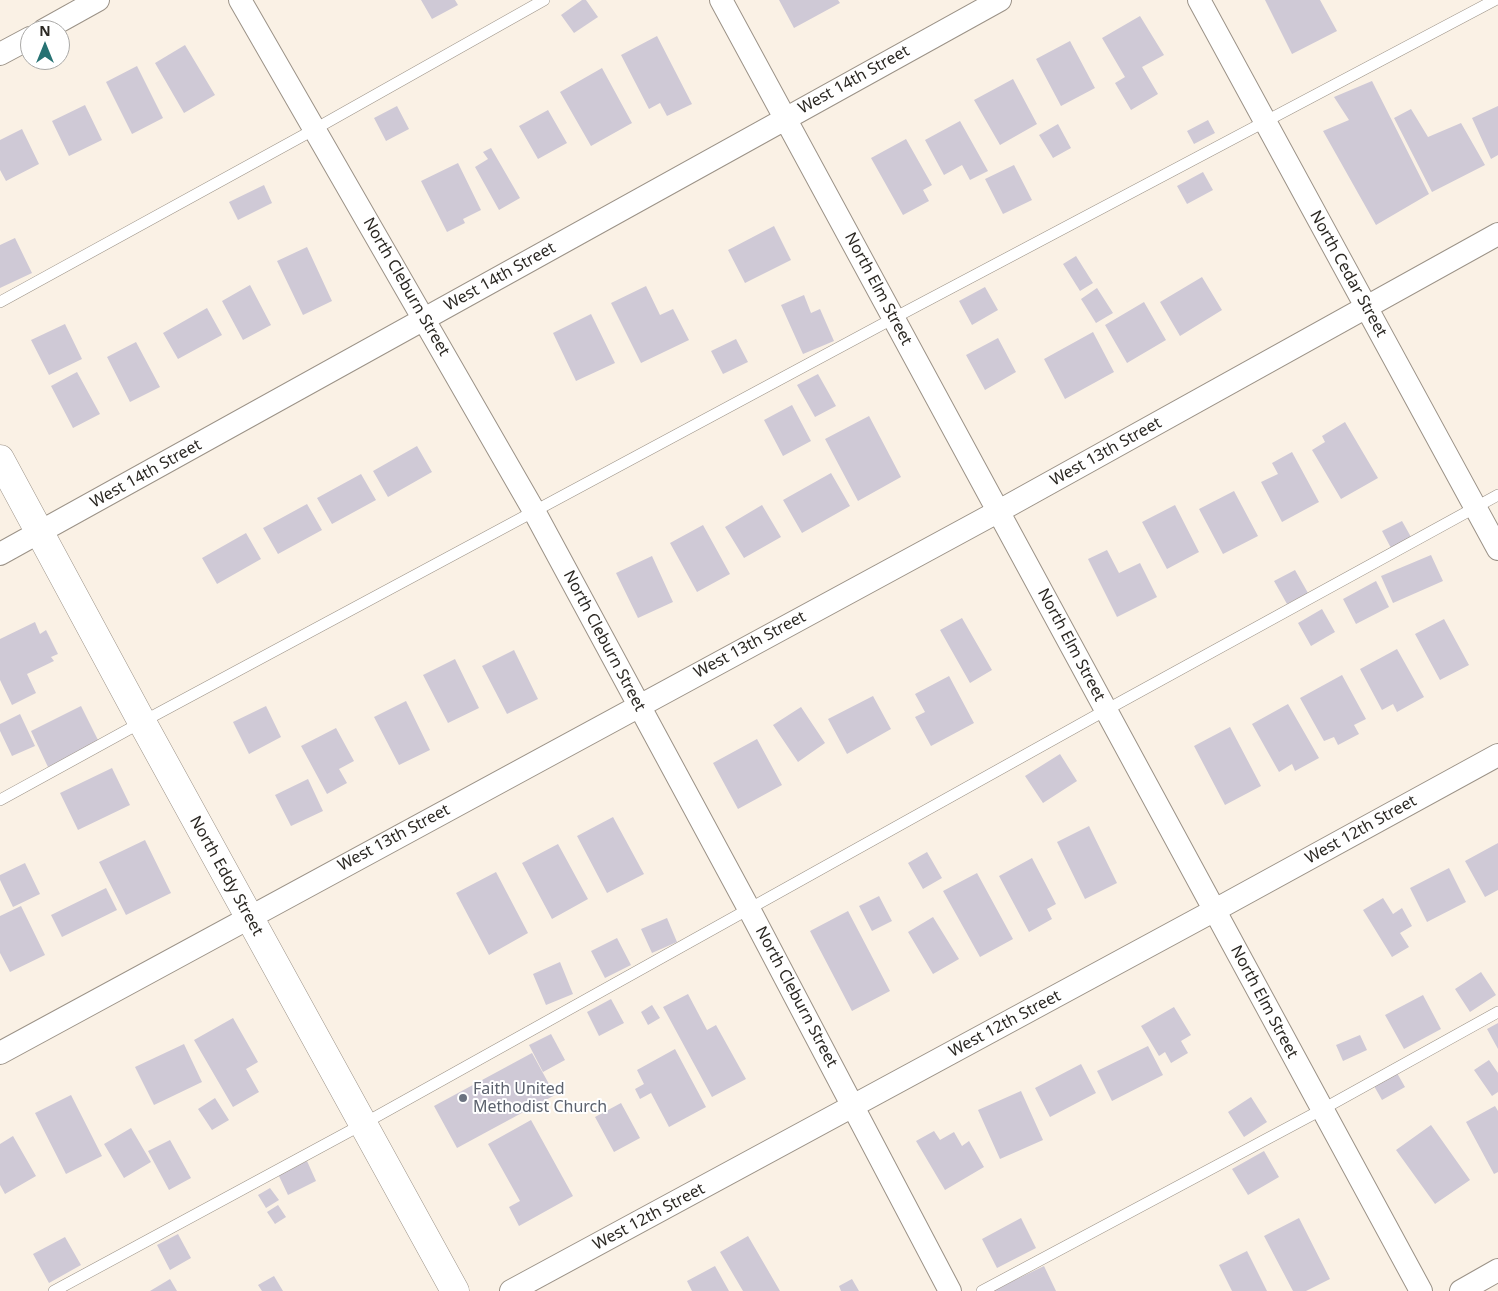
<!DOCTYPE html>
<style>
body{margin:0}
#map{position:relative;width:1498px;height:1291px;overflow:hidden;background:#faf1e5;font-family:"Noto Sans",sans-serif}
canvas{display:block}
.north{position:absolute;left:20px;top:20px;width:50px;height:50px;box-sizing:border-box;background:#fff;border:1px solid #aaa9a7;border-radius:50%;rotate:0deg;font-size:14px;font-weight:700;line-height:20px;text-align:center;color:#2b2823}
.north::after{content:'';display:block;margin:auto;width:18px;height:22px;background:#277273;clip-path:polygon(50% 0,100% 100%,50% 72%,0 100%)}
</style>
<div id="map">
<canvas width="1498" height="1291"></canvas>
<div class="north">N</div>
</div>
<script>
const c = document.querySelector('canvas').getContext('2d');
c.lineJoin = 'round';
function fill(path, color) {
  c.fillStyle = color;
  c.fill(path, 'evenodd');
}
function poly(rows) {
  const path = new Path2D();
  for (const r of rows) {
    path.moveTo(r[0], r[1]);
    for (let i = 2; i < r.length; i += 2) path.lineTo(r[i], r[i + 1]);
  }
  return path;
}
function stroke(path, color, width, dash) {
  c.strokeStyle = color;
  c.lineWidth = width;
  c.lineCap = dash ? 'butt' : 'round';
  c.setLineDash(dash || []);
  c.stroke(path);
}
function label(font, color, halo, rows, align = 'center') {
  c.font = font + ' "Noto Sans",sans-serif';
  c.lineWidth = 4;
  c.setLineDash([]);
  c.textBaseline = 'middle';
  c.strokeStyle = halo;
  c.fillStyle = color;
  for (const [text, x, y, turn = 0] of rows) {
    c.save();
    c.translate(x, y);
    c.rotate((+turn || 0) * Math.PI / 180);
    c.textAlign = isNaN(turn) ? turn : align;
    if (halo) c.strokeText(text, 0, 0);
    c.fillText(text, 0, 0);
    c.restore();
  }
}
fill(poly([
 [421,0,455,0,458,5,432,19],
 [582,0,586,0,598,17,574,33,561,15],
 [779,0,838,0,840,3,794,28],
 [1265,0,1320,0,1337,31,1292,54],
 [1140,16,1164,55,1142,67,1158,94,1131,110,1115,83,1125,77,1102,38],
 [657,36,692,104,667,116,660,103,649,109,621,55],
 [1070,41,1095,88,1061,106,1036,59],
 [185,45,215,95,184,113,155,63],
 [137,66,163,118,132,134,106,82],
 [602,68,632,123,591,146,560,92],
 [1013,79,1037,124,1000,145,974,100],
 [1372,81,1429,194,1376,225,1323,131,1349,120,1334,97],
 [85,105,102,140,69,156,52,121],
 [397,106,409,129,386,141,374,118],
 [1498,106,1498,155,1491,159,1472,118],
 [1411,109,1428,137,1461,123,1485,165,1432,192,1394,118],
 [548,110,567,143,538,159,519,126],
 [1208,120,1215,133,1194,144,1187,131],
 [960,121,988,171,970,180,962,165,944,175,925,140],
 [1058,124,1071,148,1053,158,1039,135],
 [22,129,39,164,6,181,0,170,0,140],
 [906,139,932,185,923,190,929,201,903,215,871,158],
 [491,148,520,198,499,210,475,167,488,159,483,152],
 [458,163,481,210,463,219,465,223,447,232,421,181],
 [1014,165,1032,200,1003,214,985,179],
 [1203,172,1213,190,1187,204,1177,186],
 [264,185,272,203,238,220,229,202],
 [774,226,791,260,745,283,728,250],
 [15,238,32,273,0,288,0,245],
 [307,247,332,301,303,315,277,261],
 [1076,256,1093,283,1080,291,1063,264],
 [1202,277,1222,310,1180,336,1160,302],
 [250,285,271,325,243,340,222,301],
 [646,286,660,315,673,309,689,340,641,363,611,303],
 [985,287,998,310,972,325,959,301],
 [1097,288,1113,313,1096,323,1081,299],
 [804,295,811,313,820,309,834,341,803,354,781,305],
 [1144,302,1166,340,1127,363,1105,325],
 [207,308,222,335,178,359,163,333],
 [591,314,615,363,576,381,553,333],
 [65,324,82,359,49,375,31,340],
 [1093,332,1114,372,1065,399,1044,359],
 [998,338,1016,372,985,390,966,355],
 [736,339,748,362,723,374,711,351],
 [136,342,160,387,130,402,107,357],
 [77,372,100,414,73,428,51,386],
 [818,374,836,406,815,417,797,385],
 [792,405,811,441,783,456,764,420],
 [869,416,901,477,858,501,825,439],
 [1345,422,1378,478,1341,499,1312,450,1325,442,1322,436],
 [417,446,432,472,388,497,373,471],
 [1292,452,1319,502,1282,522,1261,482,1278,474,1272,463],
 [831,473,850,506,802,533,783,500],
 [361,474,376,500,332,524,317,498],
 [1234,491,1258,536,1223,554,1199,509],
 [307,504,322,530,278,554,263,528],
 [762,505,781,537,744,558,725,527],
 [1175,505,1199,552,1167,569,1142,522],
 [1402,521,1411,537,1391,548,1382,531],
 [703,525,730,574,697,592,670,543],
 [246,533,261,559,217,584,202,558],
 [1107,550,1119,573,1140,563,1157,597,1117,617,1088,559],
 [1431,555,1443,581,1393,603,1381,576],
 [652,556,673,602,638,618,616,573],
 [1295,570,1308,593,1287,604,1274,581],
 [1376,581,1389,607,1356,624,1343,599],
 [1322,609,1335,632,1311,646,1298,623],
 [962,618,992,670,970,683,940,630],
 [1444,619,1469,665,1440,680,1415,634],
 [35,622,40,634,46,630,58,654,51,657,54,661,27,674,36,693,12,705,0,680,0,639],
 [1397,649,1424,697,1397,712,1393,704,1382,710,1360,669],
 [514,650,538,699,507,714,482,666],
 [455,659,479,708,448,723,423,675],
 [1342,675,1366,719,1354,725,1359,734,1338,745,1334,737,1324,741,1300,698],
 [949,676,974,723,931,746,915,717,925,712,915,694],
 [873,696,891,729,847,754,828,719],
 [406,701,430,750,399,765,374,717],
 [1288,704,1319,758,1295,771,1292,764,1279,772,1252,724],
 [81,706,99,742,48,767,31,731],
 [266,706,281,737,249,754,233,722],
 [801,707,825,743,798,762,773,725],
 [20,714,35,746,12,756,0,731,0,724],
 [1230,727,1261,786,1225,805,1194,746],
 [336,728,354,761,339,769,347,783,327,794,301,746],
 [757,739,782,785,738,809,713,763],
 [1060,754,1077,781,1043,803,1025,776],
 [112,768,130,805,78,830,60,793],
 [308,779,323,811,291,826,275,795],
 [613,817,644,874,607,893,577,836],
 [1089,826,1117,883,1085,899,1057,842],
 [145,840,171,893,126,915,99,862],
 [1498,843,1498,890,1485,897,1465,861],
 [558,844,588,899,552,919,522,863],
 [927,852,942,878,923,889,908,863],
 [1032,858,1056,904,1047,909,1052,919,1029,932,999,876],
 [25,863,40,894,13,907,0,880,0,875],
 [1449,868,1466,902,1427,922,1410,888],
 [496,872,528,933,489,955,456,893],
 [977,873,1013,939,980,957,943,891],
 [106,888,117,910,62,937,51,915],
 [879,896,892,921,872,931,859,906],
 [1383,898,1393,914,1402,908,1412,926,1400,933,1409,947,1392,957,1363,910],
 [21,906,45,955,10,972,0,953,0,916],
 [848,911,890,991,852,1011,810,931],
 [933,917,959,959,933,974,908,932],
 [667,918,677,942,652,953,641,929],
 [617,938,631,965,605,978,591,951],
 [560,962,573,994,546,1005,533,974],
 [1481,972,1496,995,1470,1012,1455,989],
 [688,994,707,1030,716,1025,746,1079,712,1097,663,1007],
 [1423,995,1441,1029,1404,1049,1385,1015],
 [611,999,624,1023,599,1036,587,1012],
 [652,1005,660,1018,648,1025,641,1012],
 [1174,1007,1191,1035,1181,1041,1188,1053,1171,1063,1165,1052,1159,1056,1141,1026],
 [233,1018,258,1062,246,1069,259,1092,233,1107,194,1040],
 [1498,1023,1498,1049,1487,1029],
 [551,1034,565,1060,543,1072,529,1045],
 [1360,1035,1367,1050,1343,1061,1336,1045],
 [184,1044,202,1082,154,1105,135,1067],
 [1148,1046,1163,1075,1112,1101,1097,1071],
 [675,1049,706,1107,669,1127,651,1093,640,1099,635,1089,644,1084,637,1070],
 [532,1053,555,1095,457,1148,434,1106],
 [1489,1060,1498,1073,1498,1092,1492,1096,1474,1070],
 [1081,1064,1096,1093,1050,1117,1035,1088],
 [1397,1073,1405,1087,1382,1100,1374,1086],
 [1021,1091,1043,1140,1000,1159,978,1110],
 [71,1095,102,1156,66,1174,35,1113],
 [1251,1097,1267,1122,1244,1137,1228,1112],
 [215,1098,229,1120,212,1130,198,1109],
 [621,1103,640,1138,614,1152,595,1117],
 [1495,1106,1498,1111,1498,1172,1494,1174,1466,1122],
 [531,1120,573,1196,519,1226,509,1207,520,1201,488,1144],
 [1431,1125,1470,1180,1435,1204,1396,1150],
 [131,1128,151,1162,124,1178,104,1144],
 [934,1131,940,1140,954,1132,962,1146,969,1141,984,1167,945,1190,916,1141],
 [13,1136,36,1176,5,1194,0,1185,0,1144],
 [170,1140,191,1178,169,1190,148,1151],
 [1264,1151,1279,1177,1248,1195,1232,1169],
 [307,1161,316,1181,288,1195,278,1174],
 [270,1188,279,1200,266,1208,258,1195],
 [278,1205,286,1217,275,1224,267,1212],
 [1021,1218,1036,1248,997,1268,982,1239],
 [1299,1218,1330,1279,1306,1291,1293,1291,1264,1236],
 [178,1234,191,1258,170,1270,157,1245],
 [748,1236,780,1291,743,1291,720,1252],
 [65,1237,81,1265,49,1283,33,1254],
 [1247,1251,1267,1291,1232,1291,1219,1265],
 [715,1266,729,1291,692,1291,687,1281],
 [1044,1266,1056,1291,992,1291],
 [274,1276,283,1291,262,1291,258,1285],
 [170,1279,177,1291,150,1291],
 [852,1279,859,1291,841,1291,839,1286]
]), '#cfc9d6');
const lane = poly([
 [0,302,315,129,544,0],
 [0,800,142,722,894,318,1495,0],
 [54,1291,363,1124,1106,710,1498,495],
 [982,1291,1323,1109,1498,1012]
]);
const street = poly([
 [240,0,534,511,749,909,950,1291],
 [721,0,1421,1291],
 [1199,0,1498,549],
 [44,30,98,0],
 [0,54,30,38],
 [0,554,1000,0],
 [0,1053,999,511,1498,234],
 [511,1291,1215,910,1498,755],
 [1461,1291,1498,1270]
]);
const secondary = poly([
 [0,459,142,722,455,1291]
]);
stroke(lane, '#9b9287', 12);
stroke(street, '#9b9287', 24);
stroke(secondary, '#9b9287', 29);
stroke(lane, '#fff', 11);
stroke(street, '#fff', 22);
stroke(secondary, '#fff', 28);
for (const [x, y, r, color] of [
 [463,1098,5,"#6b7280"]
]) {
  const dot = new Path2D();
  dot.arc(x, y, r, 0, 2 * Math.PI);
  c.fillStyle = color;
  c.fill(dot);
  stroke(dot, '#fff', 2);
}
label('16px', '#2b2823', '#fff', [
 ["West 14th Street",854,80,-29],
 ["North Cedar Street",1348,274,61],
 ["West 14th Street",500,277,-29],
 ["North Cleburn Street",406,287,60],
 ["North Elm Street",878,289,62],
 ["West 13th Street",1106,452,-29],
 ["West 14th Street",146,474,-29],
 ["North Cleburn Street",604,641,62],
 ["West 13th Street",750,645,-28],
 ["North Elm Street",1071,645,62],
 ["West 12th Street",1361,830,-29],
 ["West 13th Street",394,838,-28],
 ["North Eddy Street",226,876,61],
 ["North Cleburn Street",796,997,62],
 ["North Elm Street",1264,1002,62],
 ["West 12th Street",1005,1024,-28],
 ["West 12th Street",649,1217,-28]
]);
label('16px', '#5b616d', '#fff', [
 ["Faith United",473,1089],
 ["Methodist Church",473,1107]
], 'left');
</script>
